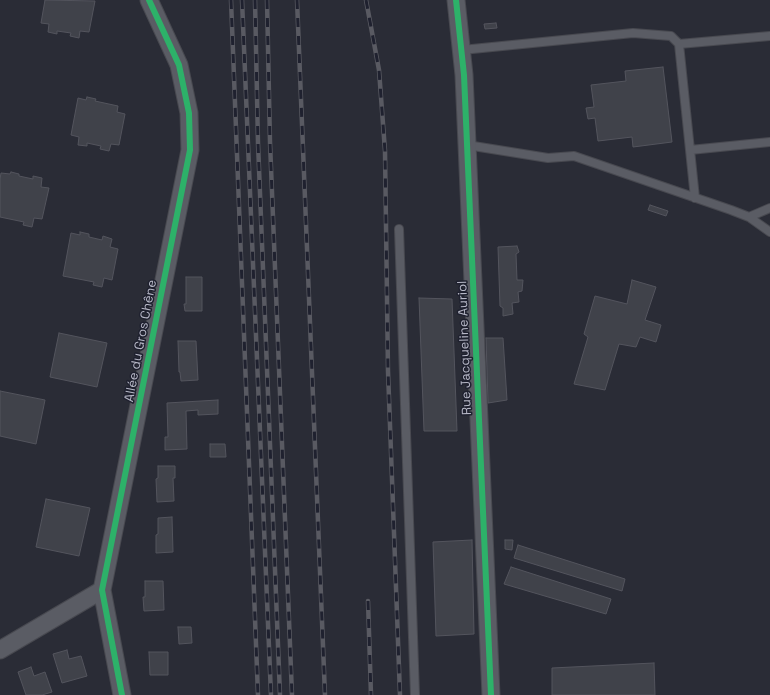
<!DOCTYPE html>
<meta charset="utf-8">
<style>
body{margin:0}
canvas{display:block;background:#2a2c36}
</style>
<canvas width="770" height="695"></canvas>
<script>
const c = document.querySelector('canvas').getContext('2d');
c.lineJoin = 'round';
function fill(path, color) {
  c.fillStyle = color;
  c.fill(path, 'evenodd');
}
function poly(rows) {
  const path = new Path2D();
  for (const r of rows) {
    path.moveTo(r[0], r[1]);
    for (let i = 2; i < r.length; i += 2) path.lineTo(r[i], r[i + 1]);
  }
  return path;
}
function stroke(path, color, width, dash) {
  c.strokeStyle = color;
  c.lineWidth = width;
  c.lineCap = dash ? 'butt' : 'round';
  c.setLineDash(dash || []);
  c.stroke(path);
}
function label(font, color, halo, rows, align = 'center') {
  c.font = font + ' "Space Grotesk",sans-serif';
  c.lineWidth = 3;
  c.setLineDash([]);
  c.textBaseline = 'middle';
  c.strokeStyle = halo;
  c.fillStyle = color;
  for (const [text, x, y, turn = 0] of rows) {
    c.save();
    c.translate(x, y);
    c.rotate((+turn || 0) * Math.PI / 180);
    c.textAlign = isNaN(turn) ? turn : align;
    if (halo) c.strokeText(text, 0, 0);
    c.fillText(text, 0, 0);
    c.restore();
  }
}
const building = poly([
 [45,0,95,1,89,32,80,31,79,38,70,36,71,33,57,31,57,34,48,32,49,24,41,23,45,0],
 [496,23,497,28,485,29,484,24,496,23],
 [663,67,672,142,633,147,632,137,598,141,595,118,588,119,586,108,594,107,591,85,626,81,625,71,663,67],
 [87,97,96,99,95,101,118,106,117,112,125,114,119,145,111,144,109,151,100,149,101,146,87,143,87,146,78,145,79,137,71,135,78,98,86,100,87,97],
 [11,172,19,174,19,176,33,179,33,176,42,178,41,187,49,188,42,219,34,218,32,227,23,225,24,222,0,217,0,179,1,173,10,174,11,172],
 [650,205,668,211,666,216,648,210,650,205],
 [80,232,89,234,89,237,102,240,103,236,112,239,110,247,118,249,112,280,104,278,102,287,93,285,94,282,63,276,71,233,80,235,80,232],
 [517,246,519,252,516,254,517,280,523,280,522,291,518,292,519,302,512,303,513,314,503,316,503,308,500,306,498,247,517,246],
 [186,277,202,277,202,311,185,311,184,304,186,304,186,277],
 [632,280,656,287,645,320,661,325,656,342,640,337,636,347,619,344,605,390,574,384,588,337,584,334,595,296,627,304,632,280],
 [419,298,452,299,457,431,424,431,419,298],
 [59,333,107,343,97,387,50,377,59,333],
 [486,338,503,338,507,400,488,403,486,338],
 [178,341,196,341,198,380,181,381,180,372,179,372,178,341],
 [0,391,45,400,36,444,0,436,0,391],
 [218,400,218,414,198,415,198,410,186,411,187,449,165,450,165,437,168,437,167,403,218,400],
 [210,444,225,444,226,457,210,457,210,444],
 [158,466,175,466,175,478,173,478,174,501,157,502,156,479,158,478,158,466],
 [46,499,90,508,79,556,36,547,46,499],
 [172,517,173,552,156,553,156,535,158,534,158,518,172,517],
 [472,540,474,634,436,636,433,542,472,540],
 [505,540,513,540,512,550,505,549,505,540],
 [518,545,625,579,622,591,514,558,518,545],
 [511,567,611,599,606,614,504,584,511,567],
 [145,581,163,581,164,610,144,611,143,597,145,597,145,581],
 [178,627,191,627,192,643,179,644,178,627],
 [67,650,69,659,81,656,87,676,62,683,53,654,67,650],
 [149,652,168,652,168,675,150,675,149,652],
 [654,663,655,695,552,695,552,668,654,663],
 [31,667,34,676,45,672,52,692,42,695,26,695,18,672,31,667]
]);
fill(building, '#40424a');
stroke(building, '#53545d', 1);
const service = poly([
 [462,50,633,33,671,36,679,44],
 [467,145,548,158,574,156,731,210,749,217,770,232],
 [690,150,770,142],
 [695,198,679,44,770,36],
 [749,217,770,208],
 [399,229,415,695]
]);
const minor = poly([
 [456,0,464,75,491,695],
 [0,650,102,590],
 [122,695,102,590,190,150,189,113,179,65,149,0]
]);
stroke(service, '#484950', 10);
stroke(minor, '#484950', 19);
stroke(service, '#5a5c64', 8);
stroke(minor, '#5a5c64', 17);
const rail = poly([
 [231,0,258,695],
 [242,0,271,695],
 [255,0,258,143,280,695],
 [267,0,270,142,292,695],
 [297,0,325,695],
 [366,0,379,70,385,151,388,371,400,695],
 [368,601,371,695]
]);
stroke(rail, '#595a62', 4.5);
stroke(rail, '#1f212f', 3, [9]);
stroke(poly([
 [456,0,464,75,491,695],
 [122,695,102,590,190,150,189,113,179,65,149,0]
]), '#2db169', 6);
label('13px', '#b6b7c6', '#1f212f', [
 ["Allée du Gros Chêne",141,341,-79],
 ["Rue Jacqueline Auriol",465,348,-92]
]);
</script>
